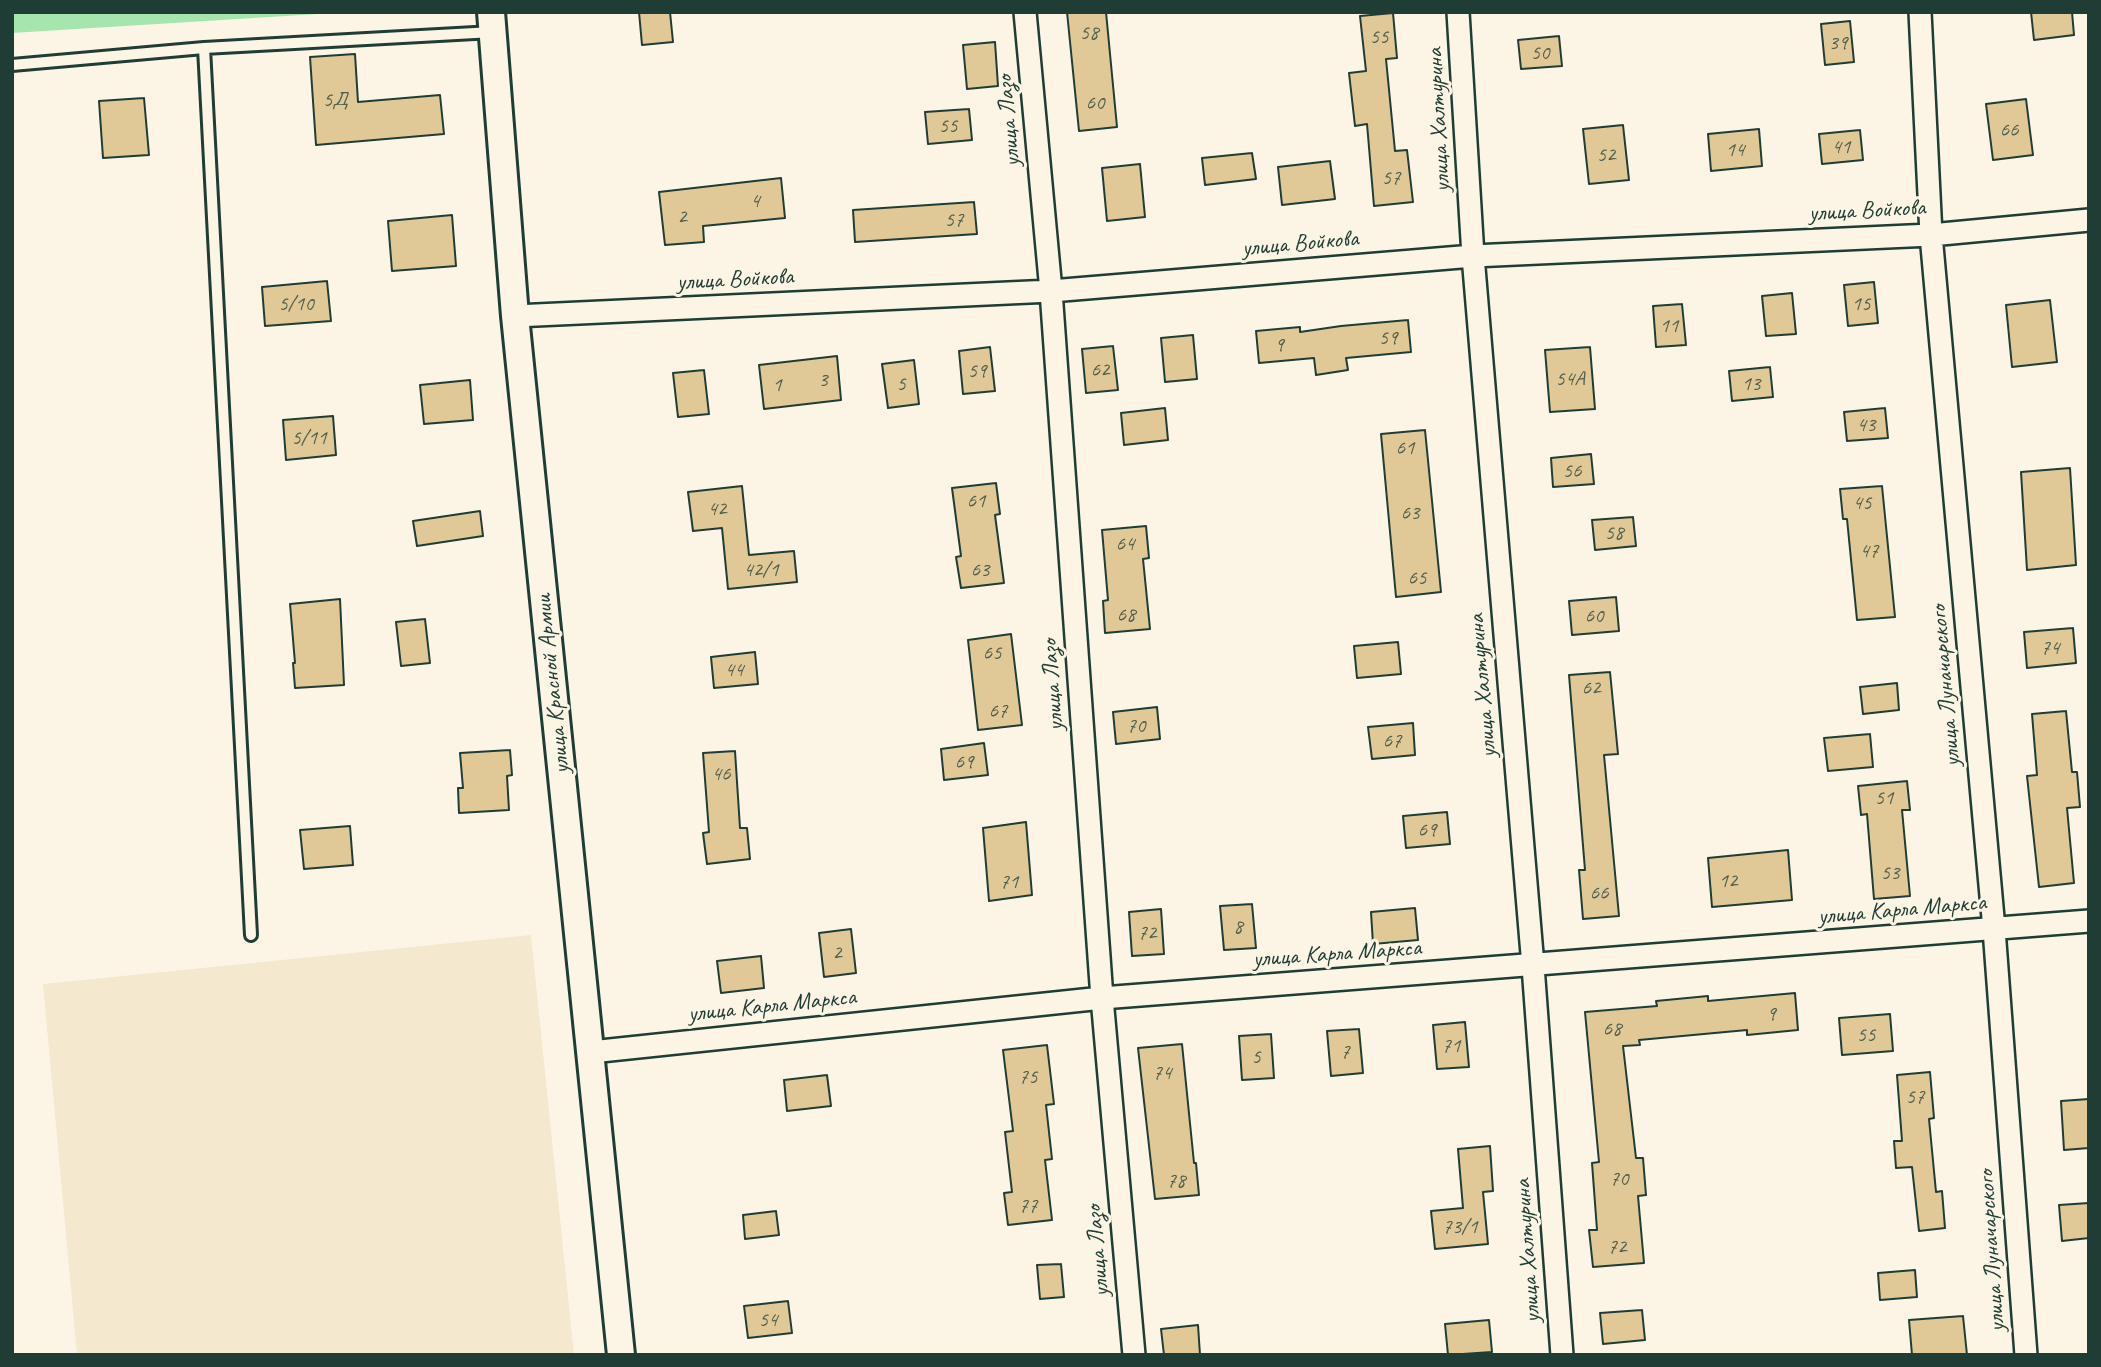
<!DOCTYPE html>
<meta charset="utf-8">
<style>
body{margin:0}
#map{position:relative;width:2101px;height:1367px;overflow:hidden;background:#fcf5e5;font-family:Caveat,sans-serif}
canvas{display:block}
.frame{position:absolute;inset:0;border:14px solid #1f3d34;pointer-events:none}
</style>
<div id="map">
<canvas width="2101" height="1367"></canvas>
<div class="frame"></div>
</div>
<script>
const c = document.querySelector('canvas').getContext('2d');
c.lineJoin = 'round';
function fill(path, color) {
  c.fillStyle = color;
  c.fill(path, 'evenodd');
}
function poly(rows) {
  const path = new Path2D();
  for (const r of rows) {
    path.moveTo(r[0], r[1]);
    for (let i = 2; i < r.length; i += 2) path.lineTo(r[i], r[i + 1]);
  }
  return path;
}
function stroke(path, color, width, dash) {
  c.strokeStyle = color;
  c.lineWidth = width;
  c.lineCap = dash ? 'butt' : 'round';
  c.setLineDash(dash || []);
  c.stroke(path);
}
function label(font, color, halo, rows, align = 'center') {
  c.font = font + ' Caveat,sans-serif';
  c.lineWidth = 6;
  c.setLineDash([]);
  c.textBaseline = 'middle';
  c.strokeStyle = halo;
  c.fillStyle = color;
  for (const [text, x, y, turn = 0] of rows) {
    c.save();
    c.translate(x, y);
    c.rotate((+turn || 0) * Math.PI / 180);
    c.textAlign = isNaN(turn) ? turn : align;
    if (halo) c.strokeText(text, 0, 0);
    c.fillText(text, 0, 0);
    c.restore();
  }
}
fill(poly([
 [531,935,574,1355,77,1355,43,984]
]), '#f4e8ce');
fill(poly([
 [12,12,351,12,12,33]
]), '#a6e6ae');
const building = poly([
 [639,12,670,12,673,42,642,45,639,12],
 [1067,12,1106,12,1117,127,1079,131,1067,12],
 [2031,12,2072,12,2074,35,2034,40,2031,12],
 [1393,13,1397,58,1386,59,1395,151,1407,150,1413,202,1374,206,1367,124,1355,126,1349,73,1366,71,1360,16,1393,13],
 [1850,21,1854,62,1825,65,1821,24,1850,21],
 [1559,36,1562,66,1521,69,1518,40,1559,36],
 [995,42,998,86,967,89,963,45,995,42],
 [355,54,358,102,440,95,444,134,316,145,310,57,355,54],
 [144,98,149,155,103,158,99,101,144,98],
 [2026,99,2033,155,1993,160,1986,104,2026,99],
 [969,109,972,140,928,144,925,112,969,109],
 [1623,125,1629,180,1589,184,1583,129,1623,125],
 [1759,129,1762,166,1711,171,1708,134,1759,129],
 [1860,130,1863,160,1822,164,1819,134,1860,130],
 [1252,153,1256,179,1205,185,1202,158,1252,153],
 [1330,161,1335,199,1282,205,1278,167,1330,161],
 [1140,164,1145,217,1107,221,1102,168,1140,164],
 [781,178,785,218,703,226,704,242,665,245,659,192,781,178],
 [974,202,977,234,855,242,853,210,974,202],
 [452,215,456,266,392,271,388,221,452,215],
 [327,281,331,321,265,326,262,287,327,281],
 [1874,282,1878,323,1848,326,1844,285,1874,282],
 [1792,293,1796,334,1766,336,1762,296,1792,293],
 [2050,300,2057,362,2012,367,2006,305,2050,300],
 [1682,304,1686,345,1656,347,1653,306,1682,304],
 [1408,320,1411,352,1346,358,1348,370,1316,375,1314,358,1259,363,1256,331,1300,327,1300,332,1341,326,1408,320],
 [1193,335,1197,379,1165,382,1161,338,1193,335],
 [1113,346,1118,390,1086,393,1082,349,1113,346],
 [990,347,995,391,963,394,959,351,990,347],
 [1590,347,1595,409,1550,412,1545,350,1590,347],
 [837,356,841,400,764,409,759,365,837,356],
 [914,360,919,404,888,408,882,364,914,360],
 [1770,367,1773,397,1732,401,1729,371,1770,367],
 [704,370,709,414,678,417,673,373,704,370],
 [470,380,473,420,424,424,420,385,470,380],
 [1165,408,1168,440,1124,445,1121,413,1165,408],
 [1885,408,1888,438,1847,441,1844,412,1885,408],
 [333,416,336,455,286,460,283,420,333,416],
 [1425,430,1441,592,1396,597,1381,434,1425,430],
 [1591,454,1594,484,1553,487,1551,458,1591,454],
 [2070,468,2076,565,2027,570,2021,472,2070,468],
 [996,483,1000,514,995,515,1004,583,961,588,956,557,961,556,952,488,996,483],
 [742,486,749,555,794,551,797,582,728,589,722,528,693,531,688,492,742,486],
 [1882,486,1895,617,1857,620,1847,519,1843,519,1840,489,1882,486],
 [480,511,483,536,417,546,413,521,480,511],
 [1633,517,1636,546,1595,550,1592,520,1633,517],
 [1146,526,1149,558,1143,559,1150,629,1105,633,1103,601,1108,600,1102,530,1146,526],
 [1616,597,1619,631,1572,635,1569,601,1616,597],
 [340,599,344,685,295,688,293,663,295,663,290,604,340,599],
 [425,619,430,663,401,666,396,622,425,619],
 [2073,628,2076,663,2027,668,2024,632,2073,628],
 [1011,634,1022,725,978,730,968,640,1011,634],
 [1398,642,1401,674,1357,678,1354,646,1398,642],
 [755,652,758,684,714,688,711,657,755,652],
 [1610,672,1618,754,1604,755,1619,916,1583,919,1579,870,1585,870,1569,675,1610,672],
 [1897,683,1899,710,1863,714,1860,687,1897,683],
 [1157,707,1160,739,1116,744,1113,712,1157,707],
 [2066,711,2072,772,2077,772,2080,807,2067,808,2074,883,2039,887,2027,776,2037,775,2032,714,2066,711],
 [1413,723,1415,755,1372,759,1368,727,1413,723],
 [1870,734,1873,767,1828,771,1824,738,1870,734],
 [984,743,988,775,944,780,941,749,984,743],
 [510,750,512,775,507,776,509,810,459,813,458,788,463,788,460,753,510,750],
 [735,751,740,828,747,828,750,859,707,864,703,833,709,832,703,753,735,751],
 [1907,781,1910,810,1902,810,1910,896,1874,899,1867,814,1861,815,1858,786,1907,781],
 [1447,812,1450,844,1406,848,1403,816,1447,812],
 [1026,822,1032,895,989,901,983,828,1026,822],
 [350,826,353,865,304,869,300,830,350,826],
 [1788,850,1792,900,1712,907,1708,858,1788,850],
 [1252,904,1256,948,1224,950,1220,906,1252,904],
 [1415,908,1418,940,1373,944,1371,912,1415,908],
 [1161,909,1164,954,1132,956,1129,912,1161,909],
 [851,929,856,973,824,977,819,933,851,929],
 [761,956,764,988,721,993,717,961,761,956],
 [1795,993,1798,1030,1747,1035,1747,1030,1639,1040,1640,1045,1623,1046,1636,1158,1643,1158,1646,1195,1638,1196,1644,1263,1593,1267,1589,1230,1597,1230,1592,1163,1599,1162,1585,1012,1657,1006,1656,1001,1708,996,1708,1001,1795,993],
 [1890,1014,1893,1051,1842,1055,1839,1018,1890,1014],
 [1465,1022,1469,1067,1437,1069,1433,1025,1465,1022],
 [1359,1029,1363,1073,1331,1076,1327,1031,1359,1029],
 [1271,1034,1274,1078,1242,1080,1239,1036,1271,1034],
 [1182,1044,1194,1163,1196,1163,1199,1195,1155,1199,1138,1048,1182,1044],
 [1047,1045,1054,1104,1046,1105,1052,1159,1045,1160,1052,1220,1008,1225,1004,1193,1012,1192,1005,1132,1013,1131,1003,1050,1047,1045],
 [1930,1072,1934,1118,1929,1119,1936,1192,1942,1191,1945,1228,1919,1231,1912,1167,1896,1168,1894,1141,1902,1141,1897,1075,1930,1072],
 [827,1075,831,1106,787,1111,784,1080,827,1075],
 [2089,1099,2089,1148,2064,1150,2061,1101,2089,1099],
 [1490,1146,1493,1191,1483,1192,1488,1244,1435,1249,1431,1211,1463,1208,1458,1149,1490,1146],
 [2089,1203,2089,1238,2062,1241,2059,1205,2089,1203],
 [776,1211,779,1235,745,1239,743,1215,776,1211],
 [1061,1264,1064,1297,1040,1299,1037,1265,1061,1264],
 [1915,1270,1917,1297,1880,1300,1878,1273,1915,1270],
 [788,1301,792,1333,748,1338,744,1306,788,1301],
 [1642,1310,1645,1340,1603,1344,1600,1313,1642,1310],
 [1963,1316,1967,1355,1912,1355,1909,1320,1963,1316],
 [1489,1320,1492,1352,1448,1355,1445,1324,1489,1320],
 [1198,1325,1200,1355,1164,1355,1161,1329,1198,1325]
]);
fill(building, '#e1c897');
stroke(building, '#1f3d34', 2);
const service = poly([
 [204,48,251,935],
 [12,65,204,48,493,32]
]);
const minor = poly([
 [1025,12,1051,291,1102,998,1134,1355],
 [1458,12,1473,256,1533,966,1562,1355],
 [1920,12,1931,235,1994,929,2026,1355],
 [515,316,1051,291,1473,256,1931,235,2089,220],
 [591,1052,1102,998,2089,921]
]);
const tertiary = poly([
 [491,12,515,316,621,1355]
]);
stroke(service, '#1f3d34', 16);
stroke(minor, '#1f3d34', 26);
stroke(tertiary, '#1f3d34', 32);
stroke(service, '#fcf5e5', 10);
stroke(minor, '#fcf5e5', 21);
stroke(tertiary, '#fcf5e5', 26);
label('21px', '#50604d', null, [
 ["58",1089,33],
 ["55",1379,37],
 ["39",1838,43],
 ["50",1540,53],
 ["5Д",335,100],
 ["60",1095,103],
 ["55",948,126],
 ["66",2009,130],
 ["41",1841,147],
 ["14",1735,150],
 ["52",1606,155],
 ["57",1391,178],
 ["4",755,201],
 ["2",682,217],
 ["57",954,220],
 ["5/10",296,304],
 ["15",1861,304],
 ["11",1669,326],
 ["59",1388,338],
 ["9",1279,345],
 ["62",1100,370],
 ["59",977,371],
 ["54А",1570,379],
 ["3",823,380],
 ["5",901,384],
 ["13",1751,384],
 ["1",777,385],
 ["43",1866,425],
 ["5/11",309,438],
 ["61",1405,448],
 ["56",1572,471],
 ["61",976,501],
 ["45",1862,503],
 ["42",717,509],
 ["63",1410,513],
 ["58",1614,533],
 ["64",1125,544],
 ["47",1869,551],
 ["42/1",761,570],
 ["63",980,570],
 ["65",1417,578],
 ["68",1126,615],
 ["60",1594,616],
 ["74",2050,648],
 ["65",992,653],
 ["44",734,670],
 ["62",1591,688],
 ["67",998,711],
 ["70",1136,726],
 ["67",1392,741],
 ["69",964,762],
 ["46",721,774],
 ["51",1884,798],
 ["69",1427,830],
 ["53",1890,873],
 ["12",1728,881],
 ["71",1009,882],
 ["66",1599,893],
 ["8",1238,927],
 ["72",1147,933],
 ["2",837,953],
 ["9",1771,1014],
 ["68",1612,1029],
 ["55",1866,1035],
 ["71",1451,1046],
 ["7",1345,1052],
 ["5",1256,1057],
 ["74",1162,1073],
 ["75",1028,1077],
 ["57",1915,1097],
 ["70",1619,1179],
 ["78",1176,1181],
 ["77",1028,1206],
 ["73/1",1460,1227],
 ["72",1617,1247],
 ["54",768,1320]
]);
label('24px', '#1f3d34', '#fcf5e5', [
 ["улица Халтурина",1439,120,-93],
 ["улица Лазо",1009,121,-95],
 ["улица Войкова",1867,211,-3],
 ["улица Войкова",1300,244,-5],
 ["улица Войкова",735,280,-3],
 ["улица Красной Армии",553,684,-96],
 ["улица Лазо",1053,685,-94],
 ["улица Халтурина",1483,686,-95],
 ["улица Луначарского",1946,686,-95],
 ["улица Карла Маркса",1902,910,-5],
 ["улица Карла Маркса",1337,954,-4],
 ["улица Карла Маркса",772,1006,-6],
 ["улица Лазо",1098,1251,-95],
 ["улица Халтурина",1528,1251,-94],
 ["улица Луначарского",1992,1251,-94]
]);
</script>
